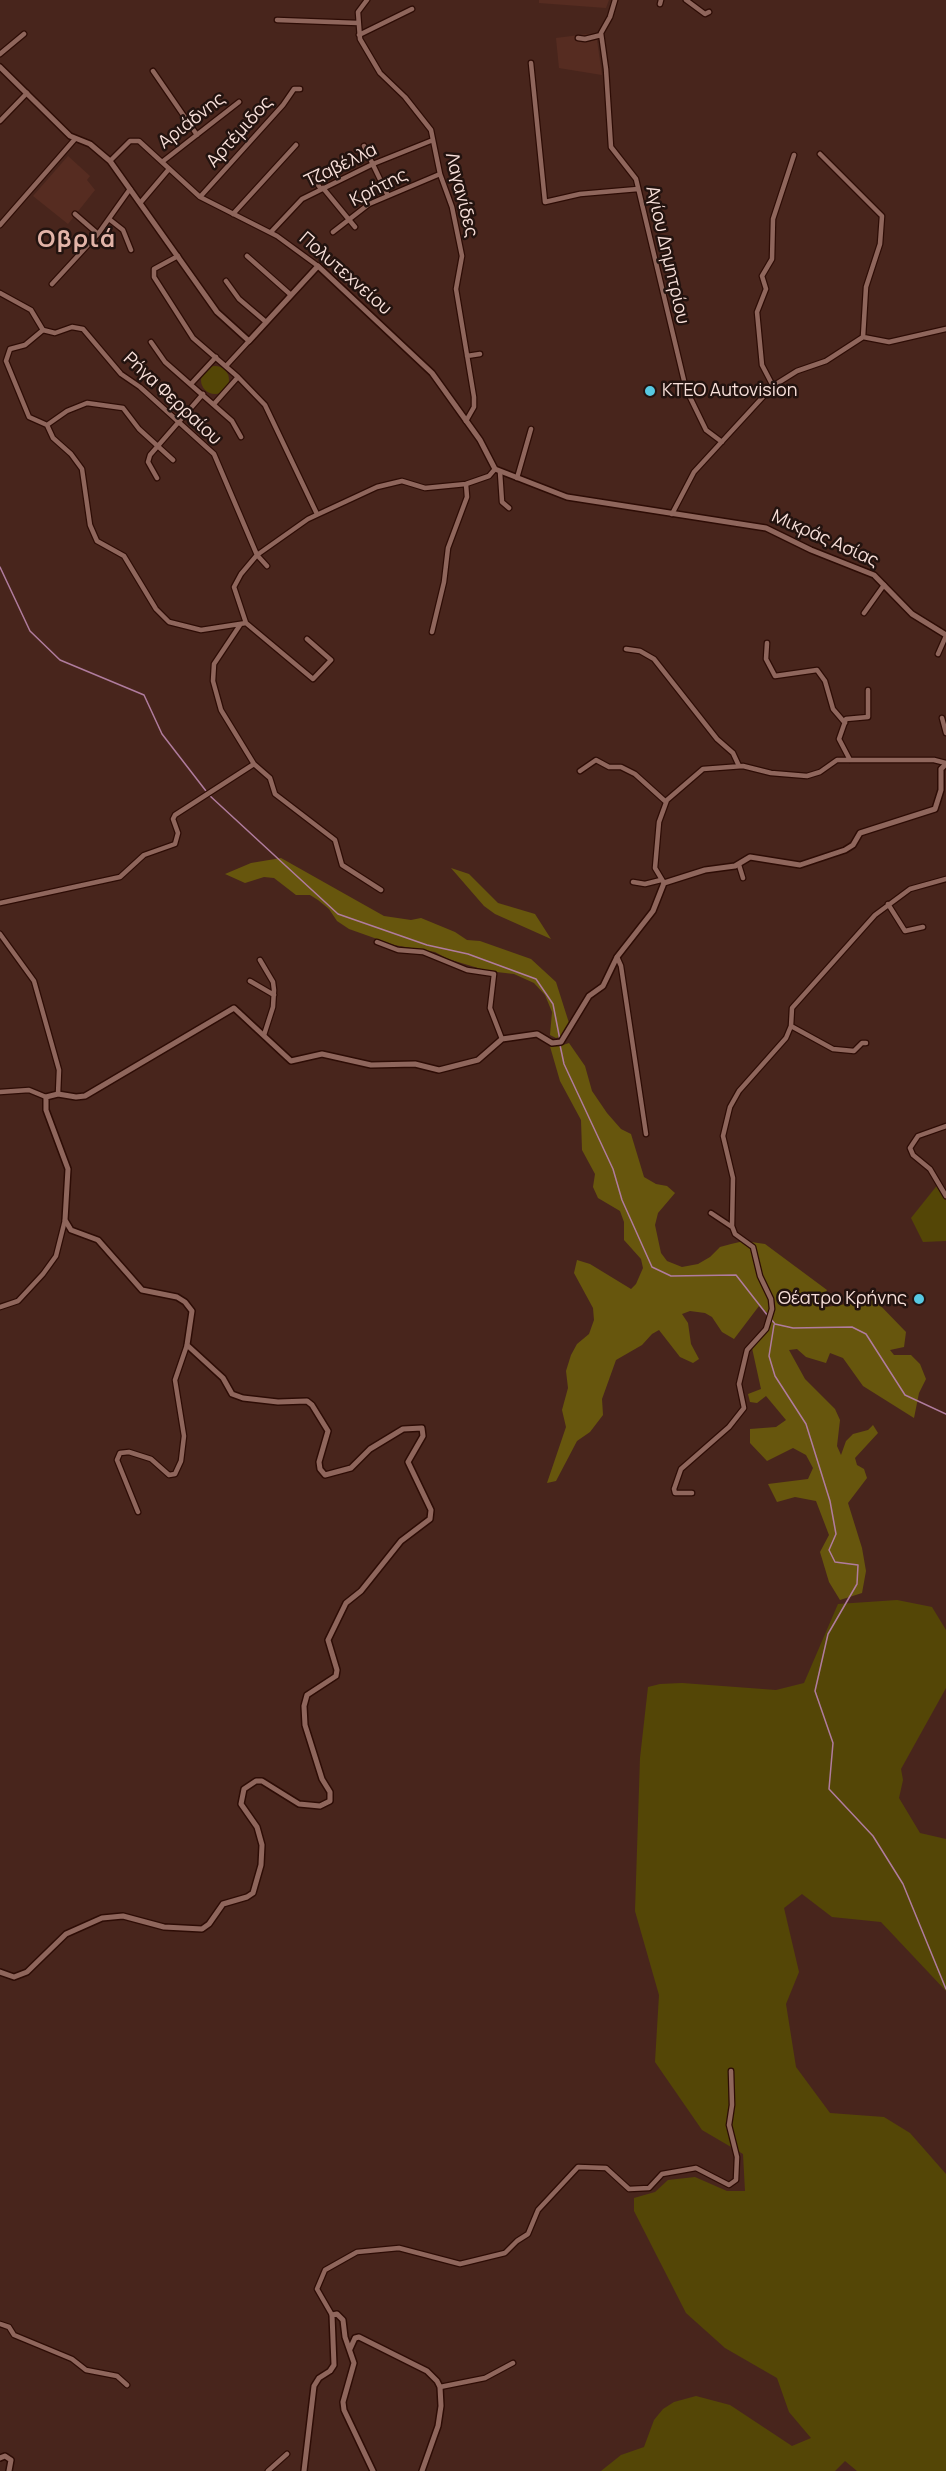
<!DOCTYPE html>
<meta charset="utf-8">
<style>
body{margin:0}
canvas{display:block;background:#48251c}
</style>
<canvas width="946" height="2471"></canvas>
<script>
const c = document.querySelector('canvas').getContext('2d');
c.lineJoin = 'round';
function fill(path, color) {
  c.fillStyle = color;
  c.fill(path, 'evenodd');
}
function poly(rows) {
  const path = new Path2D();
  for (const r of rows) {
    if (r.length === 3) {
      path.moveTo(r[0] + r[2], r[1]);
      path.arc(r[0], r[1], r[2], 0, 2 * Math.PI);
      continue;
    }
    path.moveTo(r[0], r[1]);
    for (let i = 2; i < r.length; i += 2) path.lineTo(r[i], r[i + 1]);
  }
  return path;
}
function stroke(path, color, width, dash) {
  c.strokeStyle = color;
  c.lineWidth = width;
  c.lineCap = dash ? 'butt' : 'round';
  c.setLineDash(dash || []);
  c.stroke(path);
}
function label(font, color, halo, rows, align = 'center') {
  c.font = font + ' Manrope,sans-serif';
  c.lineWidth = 5;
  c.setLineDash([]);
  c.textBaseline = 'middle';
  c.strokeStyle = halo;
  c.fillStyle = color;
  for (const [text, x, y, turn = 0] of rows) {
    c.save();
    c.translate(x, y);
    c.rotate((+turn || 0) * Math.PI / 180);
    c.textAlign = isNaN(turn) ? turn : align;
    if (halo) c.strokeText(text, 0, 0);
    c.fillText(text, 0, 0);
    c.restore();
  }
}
fill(poly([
 [539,0,609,0,606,8,539,3],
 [596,33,602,75,559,68,556,38],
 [68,156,90,176,87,180,95,190,68,224,33,196]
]), '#562c21');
fill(poly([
 [215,380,14],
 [939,1183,946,1199,946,1241,923,1242,911,1218],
 [897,1600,932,1607,946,1630,946,1688,901,1769,903,1780,899,1798,920,1833,946,1839,946,1991,881,1922,832,1917,802,1894,784,1908,799,1972,786,2004,796,2067,830,2113,884,2117,910,2133,946,2174,946,2471,857,2471,845,2461,835,2471,601,2471,621,2455,644,2447,654,2420,663,2409,674,2402,696,2396,730,2405,792,2446,811,2438,789,2412,777,2378,725,2348,686,2313,634,2211,634,2198,655,2192,668,2180,695,2177,727,2191,745,2191,743,2154,702,2130,655,2062,659,1995,635,1911,640,1758,648,1687,660,1684,682,1683,776,1690,804,1683,838,1604]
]), '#544606');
fill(poly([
 [281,858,384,916,411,920,421,918,455,932,467,940,480,941,531,959,556,982,569,1023,563,1036,556,1038,550,1035,552,1012,545,995,534,983,514,974,488,971,448,959,435,952,394,945,349,929,337,921,329,909,318,900,310,895,296,895,274,878,264,877,245,883,225,874,251,863],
 [451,868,469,874,498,903,535,914,551,939,495,914,484,906],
 [549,1043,563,1045,569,1043,585,1066,592,1091,607,1113,621,1129,631,1134,644,1177,656,1184,667,1186,675,1193,658,1213,655,1225,661,1253,667,1261,682,1267,698,1264,710,1257,720,1247,731,1244,744,1241,765,1244,827,1290,822,1299,826,1307,875,1300,906,1332,904,1347,890,1350,894,1355,911,1355,920,1364,926,1379,919,1393,914,1418,863,1386,843,1358,830,1353,826,1363,806,1357,797,1349,789,1350,805,1379,835,1409,840,1420,837,1446,841,1455,846,1441,853,1434,868,1430,873,1425,878,1433,855,1458,857,1465,864,1469,867,1478,848,1503,862,1548,866,1571,862,1593,840,1600,829,1582,820,1552,829,1535,816,1501,795,1497,777,1502,768,1484,808,1479,813,1468,806,1455,793,1448,767,1461,750,1443,750,1429,776,1427,786,1420,766,1396,757,1403,750,1402,748,1394,761,1389,752,1348,770,1322,767,1313,759,1306,734,1339,722,1332,712,1317,705,1313,690,1311,682,1314,688,1323,691,1344,699,1359,693,1363,680,1357,659,1330,652,1334,642,1345,616,1360,602,1399,603,1415,590,1432,577,1441,556,1481,547,1483,566,1427,562,1410,568,1388,566,1371,571,1355,577,1344,589,1334,594,1320,593,1308,574,1273,577,1260,590,1264,631,1289,636,1284,643,1268,641,1259,624,1240,624,1222,620,1211,598,1198,593,1187,595,1174,582,1150,581,1120,560,1081]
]), '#67560d');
stroke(poly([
 [0,567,30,631,60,660,144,695,162,734,206,791],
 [209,795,338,914,427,945,468,954,536,979,553,1004,560,1040],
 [560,1045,564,1064,613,1169,622,1200,652,1267,671,1276,736,1275,768,1316],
 [771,1319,775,1324,793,1328,852,1327,866,1334,905,1395,946,1414],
 [774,1325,769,1356,775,1376,806,1424,830,1501,836,1534,829,1550,835,1562,858,1565,857,1584,828,1634,815,1691,833,1743,829,1789,873,1836,903,1884,946,1989]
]), '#b07c9e', 1.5);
const minor = poly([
 [367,0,358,12,360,39,380,73,405,97,431,130,440,174,452,207,462,256,456,289,474,397,474,407,466,421],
 [615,0,610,17,601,33,606,69,611,147,636,179,686,389,706,430,722,442],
 [686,0,705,14,709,12],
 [660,4,661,0],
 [277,20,358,23],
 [359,35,412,9],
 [578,38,585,39,601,35],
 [0,54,24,34],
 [531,63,545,202,580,194,638,189],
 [153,71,197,135],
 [0,121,27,93],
 [364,146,388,196],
 [820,154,882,216,880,244,866,287,863,337],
 [110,161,130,141,139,141,200,197,277,236,318,266],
 [162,162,239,102],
 [310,174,321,189],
 [323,188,355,227],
 [200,197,283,105,294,89,300,89],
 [141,202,169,169],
 [75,214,98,234],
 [233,214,296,145],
 [109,219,123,230,131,250],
 [0,225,75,139],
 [271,232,302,199,373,164,433,140],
 [333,232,369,204,440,174],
 [178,256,154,269,154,277,193,338,238,377,265,405,317,514],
 [247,256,291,295],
 [226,281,239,299,266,322],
 [52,284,98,234,130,189],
 [0,293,31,310,43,330],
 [43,330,25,345,10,349,6,361,29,417,47,425,53,438,71,454,82,469,90,525,97,541,124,556,156,609,169,622,201,630,246,623],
 [43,330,55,333,72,327,83,329,121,374,140,387,214,454,257,555,267,566],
 [151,342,165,362,232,421,241,437],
 [467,356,480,354],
 [226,366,249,341],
 [191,384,216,357],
 [773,386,762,365,757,312,766,289,762,276,772,259,773,219,794,155],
 [214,404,238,377],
 [47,425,67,411,87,403,123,408,139,429,173,460],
 [500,472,502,502,509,508],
 [157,478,148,462,150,455,203,394],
 [517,478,531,429],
 [672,514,694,472,773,386,797,371,826,361,863,337,889,342,946,329],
 [864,613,884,585],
 [240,625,214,664,213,681,221,710,254,764,270,778,275,794,335,840,342,865,381,890],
 [432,632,444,582,448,548,467,497,466,484],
 [307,639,331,660,313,679,246,623,234,587,241,574,257,555,308,519,377,487,402,481,425,488,466,484,489,476,495,469],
 [767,643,766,659,775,676,817,670,825,681,833,709,845,723],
 [626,649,640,651,654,659,717,739,733,753,739,766],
 [938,654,946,636],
 [942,718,946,733],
 [850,760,839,739,846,719,868,717,868,690],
 [580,771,596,760,609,767,621,767,635,774,666,802],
 [739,865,743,878],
 [633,882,645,884,661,880],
 [664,883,655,868,659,822,667,800,703,769,743,766,771,773,807,776,820,772,837,760,934,760,946,763],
 [0,903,120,877,144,855,175,844,178,833,173,819,175,815,254,764],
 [888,904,905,931,923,927],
 [0,934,34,981,59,1070,58,1094],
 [377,942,398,950,423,952,467,970,494,974,490,1008,502,1039],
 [617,957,621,966,646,1134],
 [260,960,273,982,274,990,273,1007,264,1035],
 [250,981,274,995],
 [791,1026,833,1049,854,1051,862,1043,866,1043],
 [0,1092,29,1090,46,1097],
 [946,1126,918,1136,910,1148,913,1155,930,1169,946,1196],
 [711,1213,732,1227],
 [0,1307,18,1301,43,1274,56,1256,65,1220],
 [692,1493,675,1493,674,1489,681,1469,729,1427,744,1408,739,1384,747,1350,766,1329,772,1309,771,1299,760,1276,753,1247,735,1234,732,1226,733,1178,723,1136,730,1107,739,1091,786,1038,791,1026,792,1008,875,915,910,889,946,879],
 [138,1512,117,1460,120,1453,129,1452,151,1459,169,1475,175,1474,181,1461,184,1436,175,1380,187,1345],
 [332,2315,317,2289,325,2270,357,2252,399,2248,460,2264,505,2253,517,2241,528,2234,538,2210,578,2167,606,2168,629,2189,649,2188,662,2174,696,2168,729,2185,736,2180,737,2157,729,2125,732,2105,731,2071],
 [0,2324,9,2327,14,2335,72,2359,86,2370,117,2376,127,2385],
 [440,2387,485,2378,513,2363],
 [268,2471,287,2454]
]);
const tertiary = poly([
 [0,67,70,136,90,144,110,161,217,312,249,341,318,266,432,373,480,440,495,469,567,497,766,528,811,550,874,575,912,614,946,635],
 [0,1972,14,1977,27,1972,66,1934,102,1918,123,1916,164,1927,202,1929,209,1924,223,1904,247,1897,253,1893,261,1865,262,1845,257,1827,241,1804,244,1789,256,1781,262,1781,299,1804,320,1806,330,1801,330,1792,322,1779,305,1725,304,1706,307,1695,336,1676,337,1670,328,1640,346,1603,361,1591,401,1541,430,1519,431,1510,408,1462,423,1436,422,1428,403,1429,370,1449,351,1468,325,1475,320,1469,319,1462,328,1431,312,1405,307,1401,278,1402,243,1398,232,1394,223,1378,187,1345,192,1311,185,1302,177,1297,142,1290,98,1240,71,1230,65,1220,68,1169,46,1110,46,1097,58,1094,76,1097,85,1096,234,1008,291,1061,322,1054,371,1065,415,1064,439,1070,478,1060,502,1039,537,1034,552,1043,561,1042,589,996,603,986,617,957,653,911,664,883,705,870,735,866,750,857,800,865,845,850,853,845,860,833,935,809,941,790,941,769,946,764],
 [350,2349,355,2338,359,2337,427,2371,437,2381,440,2387,441,2406,438,2426,422,2471],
 [0,2458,5,2456,11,2460,9,2471],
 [304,2471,314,2386,319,2378,330,2371,334,2365,332,2315,337,2314,343,2320,345,2337,354,2363,343,2402,344,2410,373,2471]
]);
stroke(minor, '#2d0c05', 7);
stroke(tertiary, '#2d0c05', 8);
stroke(minor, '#8f665c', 4.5);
stroke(tertiary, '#8f665c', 5);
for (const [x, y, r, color] of [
 [650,391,6,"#57c9e2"],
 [919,1299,6,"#57c9e2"]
]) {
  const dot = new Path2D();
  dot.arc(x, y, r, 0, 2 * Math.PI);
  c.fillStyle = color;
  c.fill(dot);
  stroke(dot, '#23130f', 2);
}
label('18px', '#f7dfd9', '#23130f', [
 ["Αριάδνης",192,121,-38],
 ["Αρτέμιδος",240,132,-48],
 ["Τζαβέλλα",341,166,-26],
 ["Κρήτης",379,188,-27],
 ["Λαγανίδες",461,195,76],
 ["Αγίου Δημητρίου",667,255,77],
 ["Πολυτεχνείου",345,274,41],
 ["Ρήγα Φερραίου",172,399,43],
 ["Μικράς Ασίας",825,539,24]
]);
label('18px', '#f7dfd9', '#23130f', [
 ["KTEO Autovision",662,391],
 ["Θέατρο Κρήνης",907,1299,"right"]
], 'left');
c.letterSpacing = '1.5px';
label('bold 24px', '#e2b4a8', '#23130f', [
 ["Οβριά",77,240]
]);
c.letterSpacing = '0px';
</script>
